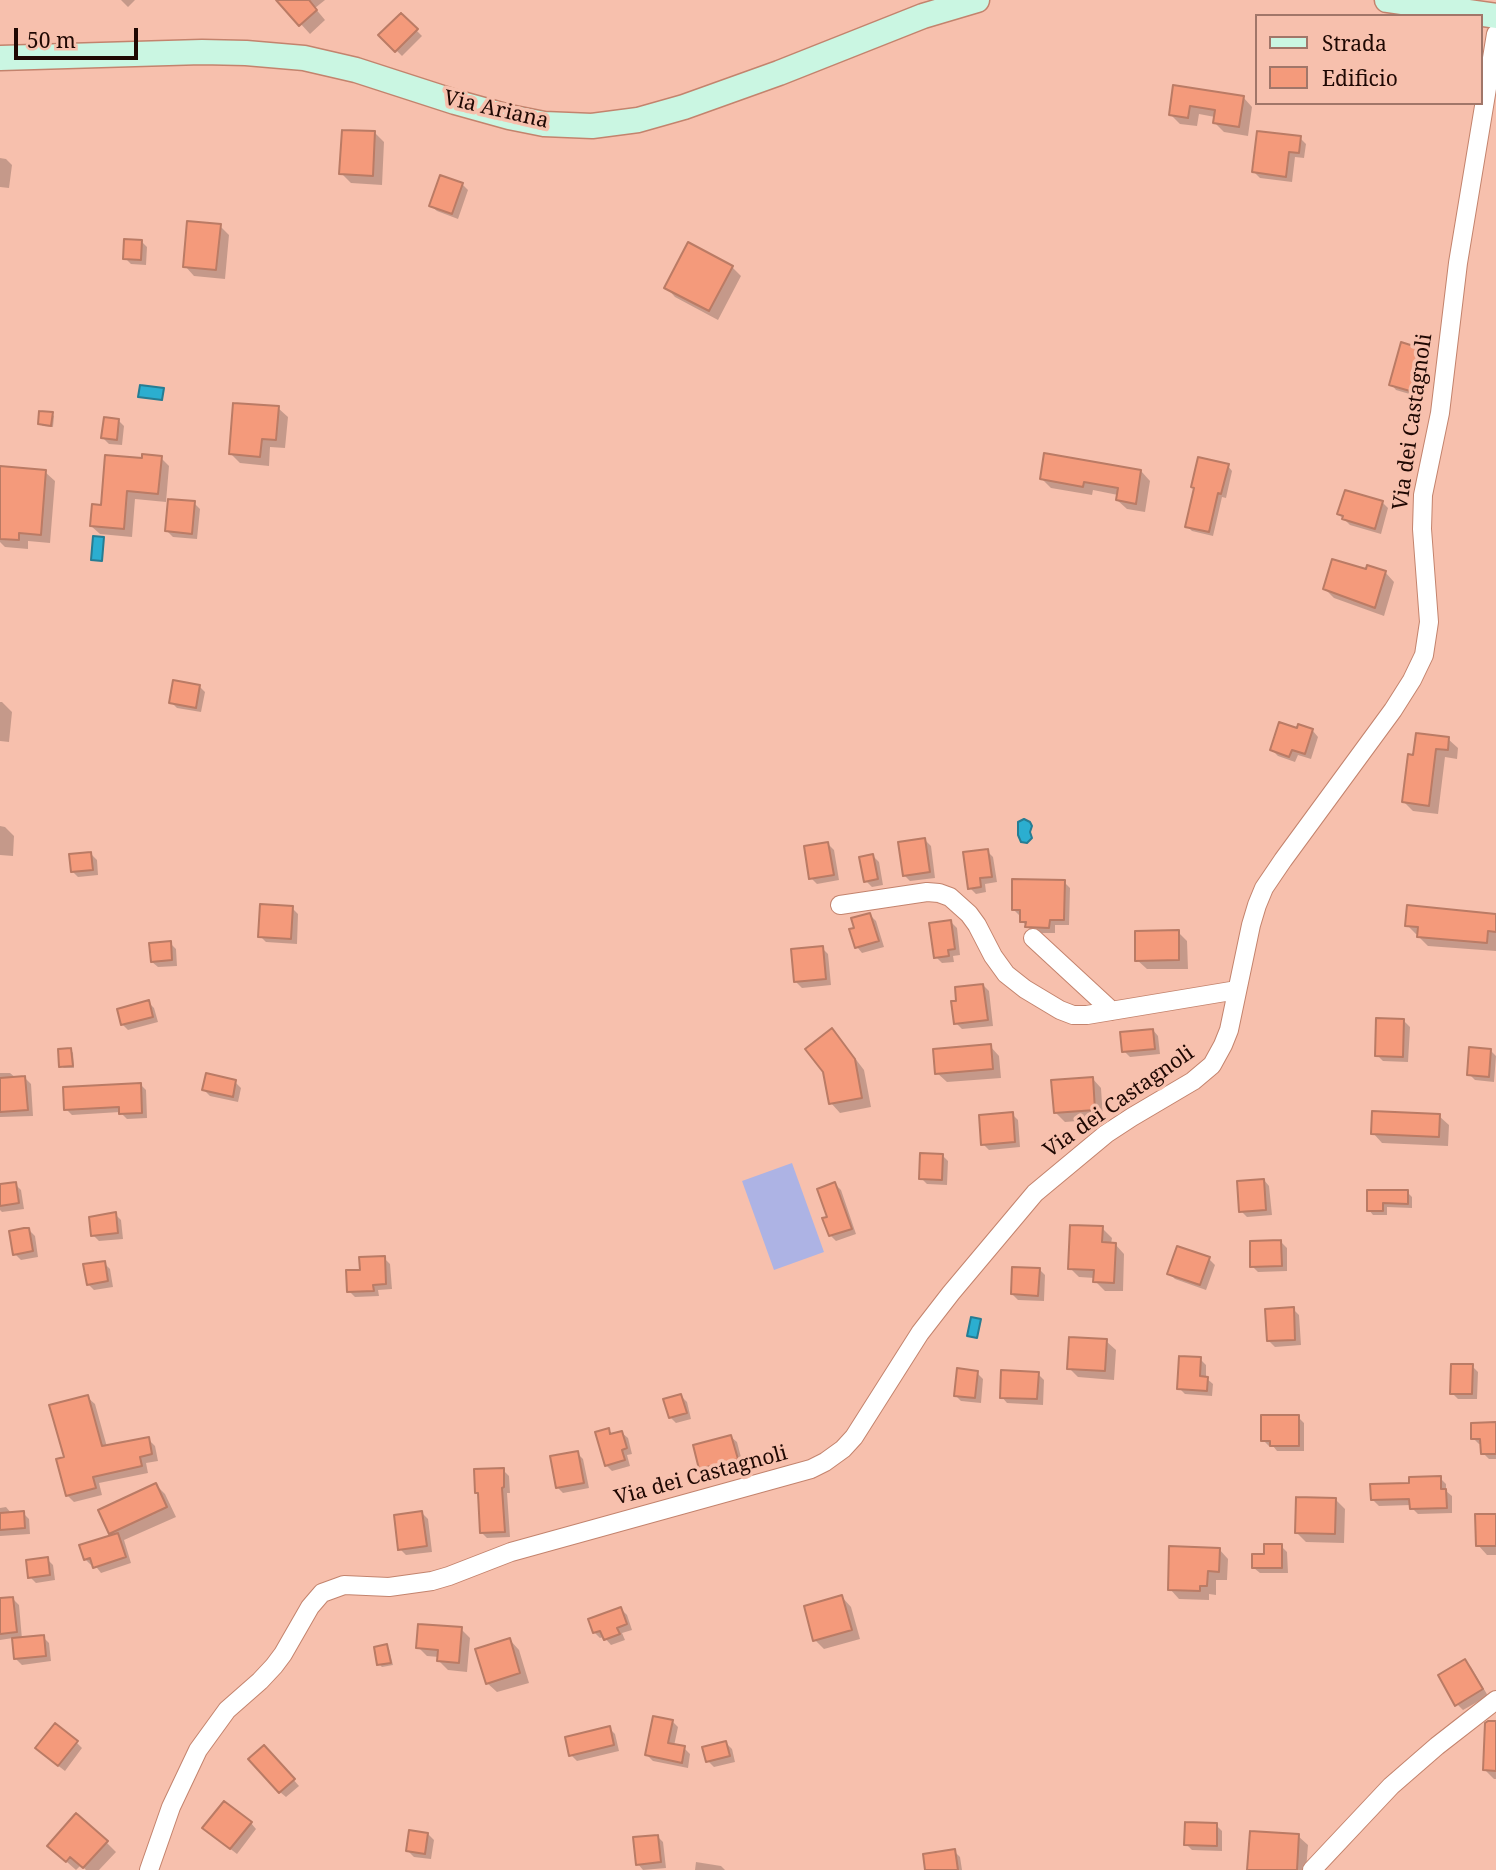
<!DOCTYPE html>
<style>
body{margin:0}
#map{position:relative;width:1496px;height:1870px;overflow:hidden;background:#f7c0ad;font-family:"Noto Serif",serif}
canvas{display:block}
.legend{position:absolute;left:1255px;top:14px;width:228px;height:91px;box-sizing:border-box;background:#f7c0ad;border:2px solid #a17669;margin:0;padding:9px 12px;list-style:none;font-size:21px;color:#1f0803}
.legend li{display:flex;align-items:center;gap:14px;height:35px}
.legend b{width:35px;border:2px solid #a17669}
.scale{position:absolute;left:14px;top:28px;width:124px;height:32px;box-sizing:border-box;border:4px solid #1f0803;border-top:0;padding-left:9px;font-size:21px;line-height:24px;white-space:nowrap;color:#1f0803;-webkit-text-stroke:5px #f7c0ad;paint-order:stroke}
</style>
<div id="map">
<canvas width="1496" height="1870"></canvas>
<ul class="legend">
<li><b style="height:9px;background:#caf6e2"></b>Strada</li>
<li><b style="height:19px;background:#f49a7b"></b>Edificio</li>
</ul>
<div class="scale">50 m</div>
</div>
<script>
const c = document.querySelector('canvas').getContext('2d');
c.lineJoin = 'round';
function fill(path, color) {
  c.fillStyle = color;
  c.fill(path, 'evenodd');
}
function poly(rows) {
  const path = new Path2D();
  for (const r of rows) {
    path.moveTo(r[0], r[1]);
    for (let i = 2; i < r.length; i += 2) path.lineTo(r[i], r[i + 1]);
  }
  return path;
}
function stroke(path, color, width, dash) {
  c.strokeStyle = color;
  c.lineWidth = width;
  c.lineCap = dash ? 'butt' : 'round';
  c.setLineDash(dash || []);
  c.stroke(path);
}
function label(font, color, halo, rows, align = 'center') {
  c.font = font + ' "Noto Serif",serif';
  c.lineWidth = 7;
  c.setLineDash([]);
  c.textBaseline = 'middle';
  c.strokeStyle = halo;
  c.fillStyle = color;
  for (const [text, x, y, turn = 0] of rows) {
    c.save();
    c.translate(x, y);
    c.rotate((+turn || 0) * Math.PI / 180);
    c.textAlign = isNaN(turn) ? turn : align;
    if (halo) c.strokeText(text, 0, 0);
    c.fillText(text, 0, 0);
    c.restore();
  }
}
fill(poly([
 [792,1163,824,1252,774,1270,742,1181]
]), '#adb3e4');
const water = poly([
 [140,385,164,388,162,400,138,397,140,385],
 [93,536,104,537,102,561,91,560,93,536],
 [1024,819,1030,822,1032,826,1030,832,1032,838,1027,843,1021,842,1018,835,1018,822,1024,819],
 [971,1317,981,1319,977,1338,967,1336,971,1317]
]);
fill(water, '#2baed0');
stroke(water, '#277c92', 2);
fill(poly([
 [121,0,135,0,128,7],
 [279,0,325,0,315,8,325,20,310,34],
 [401,15,422,36,402,56,381,35],
 [1175,87,1243,97,1252,107,1248,136,1224,132,1214,122,1215,117,1199,114,1197,126,1180,124,1171,115],
 [375,133,384,142,382,185,351,183,341,173],
 [1300,138,1306,144,1304,158,1295,157,1292,182,1260,178,1254,172],
 [0,158,6,159,12,165,9,188,0,187],
 [462,184,468,190,458,219,437,211,431,206],
 [220,226,229,235,225,279,194,276,185,266],
 [141,241,147,247,146,265,131,264,125,258],
 [732,267,741,276,718,320,675,297,666,287],
 [1423,350,1428,356,1421,382,1426,387,1423,398,1396,390,1391,384],
 [278,408,288,417,285,448,270,447,269,466,240,463,231,454],
 [52,414,54,416,53,427,43,426,40,424],
 [118,420,124,426,122,445,109,444,103,438],
 [161,458,169,466,166,502,135,499,132,537,100,534,91,526,102,507,144,460],
 [1228,466,1232,471,1226,498,1222,497,1213,536,1192,531,1187,526,1195,489],
 [0,468,45,472,55,481,50,543,28,541,28,549,5,547,0,542],
 [1141,471,1150,481,1145,512,1127,509,1117,500,1118,495,1093,490,1092,495,1051,488,1042,479],
 [1382,502,1388,508,1381,534,1350,525,1339,514],
 [194,503,200,509,197,539,173,537,167,531],
 [1368,571,1385,572,1394,582,1384,616,1334,598,1325,589],
 [199,686,205,692,201,712,177,708,171,702],
 [0,702,2,702,12,712,9,742,0,741],
 [1299,726,1313,731,1318,737,1311,759,1298,755,1295,762,1278,756,1272,750,1298,730],
 [1448,739,1458,748,1457,759,1445,757,1438,814,1413,811,1404,802,1415,757],
 [0,826,5,827,14,836,13,856,0,855],
 [925,840,931,846,935,878,910,881,904,875],
 [828,844,834,850,839,880,817,884,811,878],
 [987,851,993,857,997,882,985,884,986,892,976,894,970,888],
 [91,854,97,860,98,875,78,877,72,871],
 [873,856,879,862,883,885,872,887,866,881],
 [1064,882,1070,888,1069,925,1055,925,1055,933,1033,933,1022,921,1022,915,1019,915,1013,909],
 [292,908,298,914,297,944,266,942,260,936],
 [870,915,876,921,884,947,862,953,857,947],
 [1496,916,1496,951,1428,946,1419,937,1419,935,1416,934,1407,925],
 [951,922,957,928,960,955,953,956,954,962,942,963,936,957],
 [1178,932,1187,941,1188,969,1147,969,1137,960],
 [170,943,176,949,177,966,158,967,152,962],
 [822,948,828,954,831,985,802,988,796,982],
 [983,985,989,991,993,1026,962,1029,956,1023],
 [148,1002,154,1008,158,1022,128,1030,122,1024],
 [1404,1021,1410,1027,1408,1062,1383,1061,1377,1055],
 [1153,1030,1158,1036,1160,1054,1130,1057,1124,1051],
 [841,1040,864,1070,871,1107,840,1113,831,1103],
 [990,1046,999,1056,1001,1078,947,1082,937,1073],
 [71,1050,73,1053,74,1068,64,1068,61,1066],
 [1490,1050,1496,1056,1494,1082,1475,1080,1469,1074],
 [0,1073,10,1073,16,1078,25,1078,31,1084,33,1116,0,1117],
 [1092,1078,1101,1088,1103,1119,1065,1122,1055,1112],
 [235,1082,241,1088,238,1102,210,1096,204,1090],
 [140,1084,146,1090,147,1118,127,1119,120,1112,72,1115,66,1109],
 [1012,1114,1018,1120,1020,1147,989,1150,983,1144],
 [1439,1116,1449,1125,1448,1146,1382,1143,1373,1133],
 [942,1155,948,1161,947,1185,927,1184,921,1178],
 [1264,1180,1269,1186,1272,1215,1247,1217,1241,1211],
 [15,1184,21,1190,24,1209,2,1212,0,1210,0,1186],
 [835,1184,841,1190,856,1234,836,1241,830,1235,829,1218],
 [1369,1191,1407,1192,1412,1197,1412,1208,1387,1207,1387,1215,1373,1215,1369,1210],
 [115,1214,121,1220,123,1239,99,1241,93,1235],
 [1102,1228,1112,1238,1111,1244,1115,1244,1124,1254,1123,1291,1105,1291,1095,1281,1095,1278,1079,1277,1070,1268],
 [29,1230,35,1236,38,1257,21,1260,15,1254],
 [1281,1242,1287,1248,1287,1271,1258,1272,1252,1266],
 [384,1258,390,1264,392,1289,378,1290,379,1296,355,1297,349,1291],
 [1209,1259,1215,1265,1206,1290,1175,1279,1169,1273],
 [104,1263,110,1269,113,1287,94,1290,88,1284],
 [1039,1269,1045,1275,1044,1301,1018,1300,1012,1294],
 [1293,1309,1299,1315,1301,1345,1275,1347,1269,1341],
 [1106,1341,1116,1350,1114,1380,1078,1377,1069,1368],
 [1200,1359,1206,1365,1206,1378,1213,1384,1212,1396,1185,1394,1179,1388],
 [1472,1366,1478,1372,1477,1399,1458,1399,1452,1393],
 [977,1373,983,1379,981,1403,961,1401,955,1395],
 [1038,1374,1044,1380,1043,1405,1007,1403,1002,1397],
 [681,1396,687,1402,691,1419,676,1423,670,1417],
 [87,1397,95,1404,107,1447,148,1439,155,1446,158,1461,146,1463,148,1473,99,1483,102,1495,74,1502,67,1495,66,1459],
 [1298,1417,1304,1423,1304,1451,1277,1451,1273,1446,1269,1446,1263,1440],
 [1496,1424,1496,1459,1489,1459,1483,1453,1482,1444,1479,1444,1473,1438],
 [608,1430,613,1435,622,1433,628,1438,632,1454,627,1455,630,1466,612,1471,606,1465],
 [731,1437,737,1442,743,1465,707,1474,701,1468],
 [577,1453,583,1459,589,1488,563,1493,557,1487],
 [503,1470,509,1476,510,1493,507,1493,510,1537,487,1538,481,1532,480,1496,476,1493],
 [1440,1478,1446,1484,1446,1491,1452,1496,1452,1513,1418,1514,1412,1508,1411,1505,1379,1506,1373,1500,1411,1485],
 [156,1485,165,1494,176,1517,124,1540,131,1563,101,1573,94,1564,91,1565,85,1559,114,1536,110,1533],
 [1336,1500,1345,1509,1344,1543,1306,1542,1296,1532],
 [6,1507,12,1514,23,1513,29,1519,30,1534,0,1536,0,1508],
 [422,1513,428,1519,432,1552,406,1555,400,1549],
 [1496,1515,1496,1555,1487,1555,1478,1545],
 [1281,1546,1287,1552,1288,1573,1260,1573,1254,1568,1266,1555],
 [1219,1549,1228,1559,1227,1580,1216,1580,1216,1595,1209,1594,1209,1600,1179,1599,1170,1589],
 [47,1559,53,1565,55,1580,36,1583,30,1577],
 [842,1597,851,1607,860,1639,824,1649,815,1640],
 [13,1599,19,1605,22,1639,43,1637,49,1643,51,1661,22,1665,16,1659,13,1638,0,1640,0,1600],
 [621,1609,627,1615,632,1630,622,1633,625,1640,611,1645,604,1637,600,1638,594,1632],
 [461,1629,470,1638,467,1672,448,1670,439,1661,439,1657,427,1656,418,1647],
 [510,1640,519,1650,529,1683,497,1692,487,1683],
 [387,1646,389,1649,393,1665,382,1667,379,1664],
 [1465,1661,1471,1667,1488,1696,1463,1710,1457,1704],
 [672,1721,678,1727,674,1746,684,1748,690,1754,688,1768,653,1761,647,1755],
 [609,1728,615,1734,619,1751,577,1761,571,1755],
 [1496,1740,1496,1779,1494,1779,1484,1769],
 [76,1742,82,1748,65,1771,43,1754],
 [726,1743,732,1749,735,1762,714,1767,708,1761],
 [270,1753,299,1786,286,1797,280,1792],
 [251,1823,256,1829,237,1854,211,1834],
 [1216,1825,1222,1831,1222,1851,1192,1850,1186,1844],
 [428,1834,434,1840,431,1859,414,1857,408,1851],
 [657,1836,663,1842,666,1868,643,1870,638,1864],
 [1298,1836,1308,1845,1306,1870,1249,1870],
 [106,1842,116,1852,99,1870,86,1870,81,1865,76,1870,59,1855],
 [954,1851,960,1857,962,1870,927,1870],
 [696,1862,721,1866,725,1870,695,1870]
]), '#0003');
const building = poly([
 [276,0,309,0,317,10,299,26,276,0],
 [401,13,418,29,395,52,378,35,401,13],
 [1173,85,1244,96,1239,127,1213,123,1215,110,1190,106,1188,118,1169,115,1173,85],
 [342,130,375,131,373,176,339,174,342,130],
 [1257,131,1301,136,1299,153,1289,152,1286,177,1252,172,1257,131],
 [440,175,463,183,452,214,429,206,440,175],
 [187,221,221,224,216,270,183,267,187,221],
 [124,239,142,240,141,260,123,259,124,239],
 [688,242,733,266,709,311,664,288,688,242],
 [1401,342,1423,349,1415,377,1421,379,1417,393,1389,385,1401,342],
 [233,403,279,406,276,440,262,439,260,457,229,454,233,403],
 [39,411,53,412,51,426,38,424,39,411],
 [104,417,119,419,117,440,101,438,104,417],
 [1044,453,1141,470,1136,504,1116,500,1118,488,1084,482,1083,487,1040,479,1044,453],
 [142,454,162,456,158,494,127,491,124,529,90,526,92,504,101,505,105,455,142,458,142,454],
 [1198,457,1229,464,1221,494,1218,493,1209,532,1185,527,1194,488,1191,487,1198,457],
 [0,466,46,470,41,535,19,533,19,540,0,539,0,466],
 [1345,490,1383,501,1375,529,1342,519,1343,516,1337,514,1345,490],
 [168,499,195,501,192,534,165,531,168,499],
 [1332,559,1366,569,1367,565,1386,571,1375,608,1323,589,1332,559],
 [173,680,200,685,196,708,169,703,173,680],
 [1279,722,1297,728,1298,724,1313,729,1305,754,1292,750,1289,757,1270,750,1279,722],
 [1416,733,1449,737,1448,750,1436,749,1429,806,1402,802,1408,754,1413,755,1416,733],
 [925,838,930,872,903,876,898,842,925,838],
 [828,842,834,875,809,879,804,846,828,842],
 [988,849,992,877,980,878,981,887,968,889,963,852,988,849],
 [91,852,93,870,71,872,69,854,91,852],
 [873,854,878,879,864,882,859,857,873,854],
 [1012,879,1065,880,1064,920,1050,920,1049,928,1025,927,1026,922,1020,922,1020,910,1012,910,1012,879],
 [260,904,293,906,291,939,258,937,260,904],
 [1407,905,1496,914,1496,932,1488,931,1487,943,1417,937,1418,927,1405,926,1407,905],
 [870,913,879,941,855,948,849,929,854,928,851,918,870,913],
 [951,920,955,949,948,950,949,956,934,958,929,923,951,920],
 [1179,930,1179,960,1135,961,1135,931,1179,930],
 [171,941,172,960,151,962,149,943,171,941],
 [823,946,826,979,794,982,791,949,823,946],
 [983,984,988,1020,954,1024,951,1001,956,1001,955,987,983,984],
 [149,1000,153,1017,121,1025,117,1009,149,1000],
 [1376,1018,1404,1019,1403,1057,1375,1056,1376,1018],
 [832,1028,855,1059,862,1098,829,1104,823,1072,805,1049,832,1028],
 [1153,1029,1155,1049,1122,1052,1120,1032,1153,1029],
 [991,1044,993,1069,935,1074,933,1049,991,1044],
 [1469,1047,1491,1049,1489,1077,1467,1075,1469,1047],
 [71,1048,73,1066,59,1067,58,1049,71,1048],
 [206,1073,236,1080,233,1097,202,1090,206,1073],
 [25,1076,28,1110,0,1112,0,1078,25,1076],
 [1093,1077,1095,1110,1054,1113,1051,1080,1093,1077],
 [141,1083,142,1113,119,1114,119,1107,64,1110,63,1087,141,1083],
 [1372,1111,1440,1114,1439,1137,1371,1134,1372,1111],
 [1013,1112,1015,1142,981,1145,979,1115,1013,1112],
 [920,1153,943,1154,942,1180,919,1179,920,1153],
 [1264,1179,1266,1210,1239,1212,1237,1181,1264,1179],
 [16,1182,19,1203,0,1206,0,1184,16,1182],
 [835,1182,852,1229,829,1236,822,1218,827,1217,817,1189,835,1182],
 [1367,1190,1408,1190,1408,1204,1383,1203,1383,1211,1367,1211,1367,1190],
 [116,1212,118,1233,91,1236,89,1217,116,1212],
 [1070,1225,1103,1226,1102,1242,1116,1243,1114,1283,1093,1282,1094,1270,1068,1269,1070,1225],
 [24,1228,29,1228,33,1251,13,1255,9,1231,24,1228],
 [1281,1240,1282,1266,1250,1267,1250,1241,1281,1240],
 [1177,1246,1210,1257,1200,1285,1167,1274,1177,1246],
 [385,1256,386,1284,373,1285,374,1291,347,1292,346,1270,360,1270,359,1257,385,1256],
 [105,1261,108,1281,87,1285,83,1264,105,1261],
 [1012,1267,1040,1268,1038,1296,1011,1294,1012,1267],
 [1294,1307,1295,1340,1267,1341,1265,1309,1294,1307],
 [1069,1337,1107,1339,1105,1371,1067,1369,1069,1337],
 [1179,1356,1201,1357,1200,1376,1208,1377,1207,1391,1177,1389,1179,1356],
 [1451,1364,1473,1364,1472,1394,1450,1394,1451,1364],
 [957,1368,978,1371,975,1398,954,1396,957,1368],
 [1001,1370,1039,1372,1037,1399,1000,1398,1001,1370],
 [681,1394,687,1413,669,1418,663,1399,681,1394],
 [88,1395,102,1446,149,1437,152,1454,140,1457,142,1466,93,1477,96,1488,66,1496,56,1459,64,1457,49,1405,88,1395],
 [1261,1415,1299,1415,1299,1446,1270,1446,1270,1441,1261,1441,1261,1415],
 [1496,1422,1496,1454,1481,1454,1480,1439,1471,1439,1471,1423,1496,1422],
 [609,1428,610,1434,622,1431,627,1448,622,1450,625,1460,605,1466,595,1432,609,1428],
 [731,1435,738,1459,699,1469,693,1445,731,1435],
 [578,1451,584,1483,556,1488,550,1456,578,1451],
 [504,1468,504,1487,502,1488,505,1532,480,1533,478,1493,475,1493,474,1469,504,1468],
 [1441,1476,1441,1489,1446,1489,1447,1508,1410,1509,1409,1499,1371,1500,1370,1484,1409,1483,1409,1477,1441,1476],
 [156,1483,167,1507,109,1534,98,1510,156,1483],
 [1296,1497,1336,1498,1335,1534,1295,1533,1296,1497],
 [24,1511,25,1528,0,1530,0,1513,24,1511],
 [422,1511,427,1546,398,1550,394,1515,422,1511],
 [1475,1514,1496,1514,1496,1546,1476,1546,1475,1514],
 [118,1533,126,1557,93,1568,90,1558,84,1560,79,1545,118,1533],
 [1264,1544,1282,1544,1282,1568,1252,1568,1252,1554,1264,1554,1264,1544],
 [1169,1546,1220,1548,1219,1572,1208,1571,1207,1586,1200,1586,1200,1591,1168,1590,1169,1546],
 [48,1557,50,1575,28,1578,26,1560,48,1557],
 [842,1595,852,1630,813,1641,804,1606,842,1595],
 [13,1597,17,1632,0,1634,0,1598,13,1597],
 [621,1607,627,1624,617,1628,620,1634,604,1640,600,1631,593,1633,588,1619,621,1607],
 [418,1624,462,1627,459,1663,437,1661,438,1650,416,1648,418,1624],
 [44,1635,46,1656,14,1659,12,1638,44,1635],
 [510,1638,520,1673,486,1684,475,1649,510,1638],
 [387,1644,391,1663,377,1665,374,1647,387,1644],
 [1465,1659,1483,1689,1455,1706,1438,1675,1465,1659],
 [653,1716,673,1720,668,1743,685,1746,682,1763,645,1755,653,1716],
 [1488,1721,1496,1721,1496,1771,1483,1770,1485,1723,1488,1721],
 [55,1723,78,1741,58,1766,35,1748,55,1723],
 [610,1726,614,1745,569,1756,565,1737,610,1726],
 [726,1741,730,1756,706,1762,702,1747,726,1741],
 [264,1745,295,1779,279,1793,248,1759,264,1745],
 [224,1801,252,1822,230,1849,202,1828,224,1801],
 [76,1813,108,1841,83,1868,70,1857,66,1862,47,1846,76,1813],
 [1185,1822,1217,1823,1217,1846,1184,1845,1185,1822],
 [409,1830,428,1833,425,1854,406,1851,409,1830],
 [1250,1831,1299,1834,1297,1870,1247,1870,1250,1831],
 [658,1835,661,1862,636,1865,633,1837,658,1835],
 [955,1849,958,1870,925,1870,923,1854,955,1849]
]);
fill(building, '#f49a7b');
stroke(building, '#ba7b65', 2);
const minor = poly([
 [840,905,927,892,939,893,950,897,969,914,977,925,993,956,1006,974,1025,989,1060,1010,1073,1015,1087,1015,1237,990],
 [1033,938,1112,1011],
 [149,1870,171,1807,198,1750,227,1710,260,1681,274,1666,283,1654,310,1607,322,1593,344,1585,389,1587,432,1581,449,1576,511,1552,811,1469,825,1462,843,1449,854,1437,920,1333,951,1293,1035,1193,1106,1134,1132,1117,1193,1081,1212,1065,1223,1045,1229,1030,1251,925,1257,905,1264,888,1283,860,1393,710,1412,680,1424,655,1429,622,1422,529,1423,495,1440,413,1458,263,1496,34],
 [1312,1870,1391,1786,1437,1746,1496,1700]
]);
const secondary = poly([
 [1387,0,1496,16],
 [0,58,202,52,246,53,304,58,356,70,455,102,509,117,544,124,592,126,638,120,684,107,779,73,923,16,977,0]
]);
stroke(minor, '#c3836d', 20);
stroke(secondary, '#c3836d', 27);
stroke(minor, '#fff', 18);
stroke(secondary, '#caf6e2', 24);
label('21px', '#1f0803', '#f7c0ad', [
 ["Via Ariana",496,110,13],
 ["Via dei Castagnoli",1413,422,-82],
 ["Via dei Castagnoli",1119,1102,-35],
 ["Via dei Castagnoli",701,1476,-15]
]);
</script>
